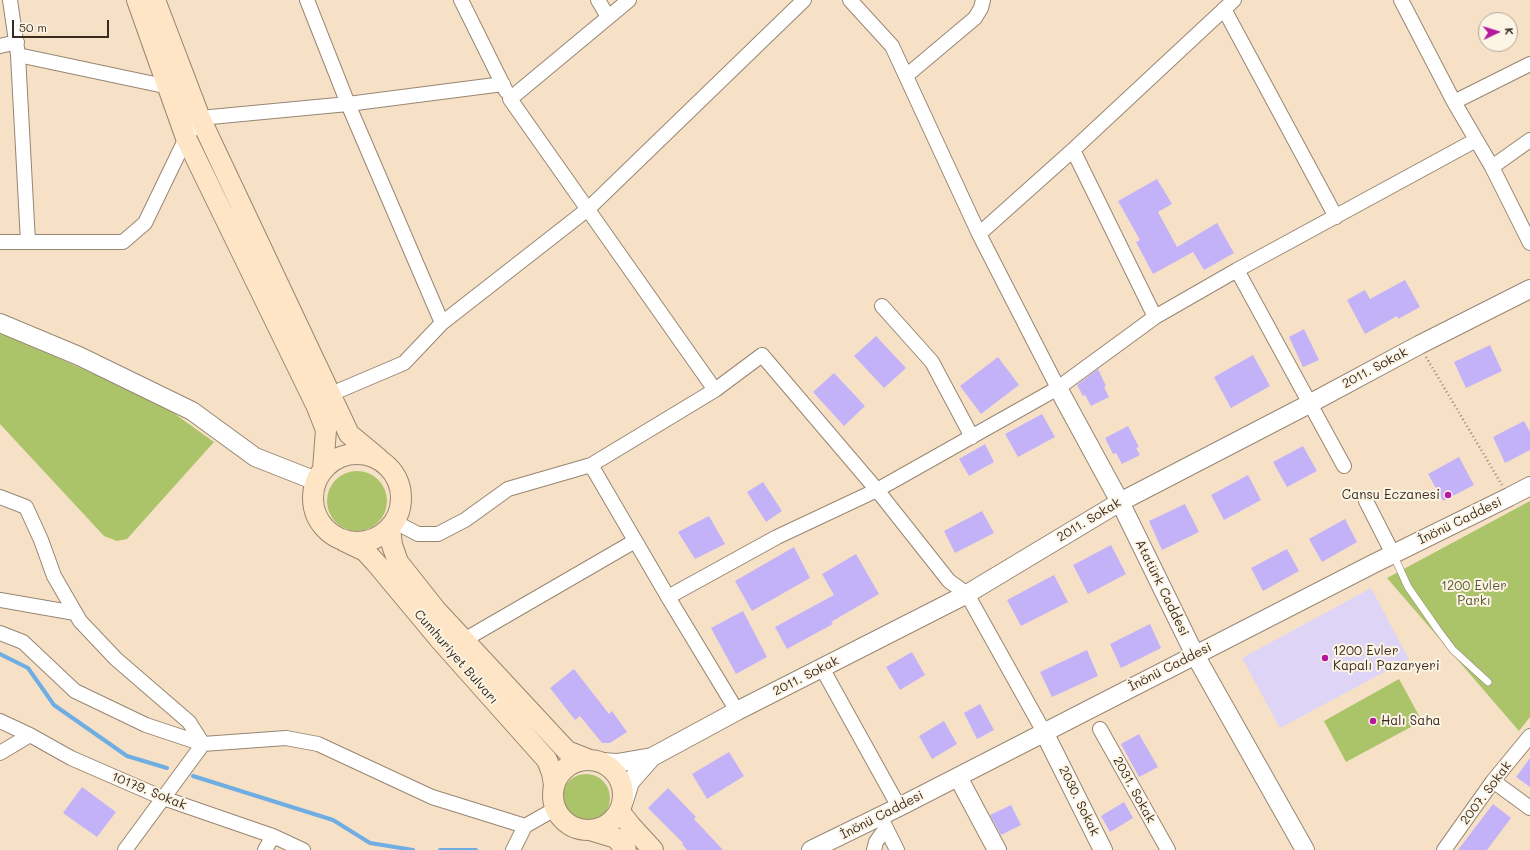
<!DOCTYPE html>
<meta charset="utf-8">
<style>
body{margin:0}
#map{position:relative;width:1530px;height:850px;overflow:hidden;background:#f6e1c7;font-family:Mali,sans-serif}
canvas{display:block}
.north{position:absolute;left:1478px;top:12px;width:40px;height:40px;box-sizing:border-box;background:#fcf5e5;border:1px solid #afa495;border-radius:50%;rotate:86deg;font-size:11px;font-weight:700;line-height:16px;text-align:center;color:#3b2a1e}
.north::after{content:'';display:block;margin:auto;width:14px;height:18px;background:#b5179e;clip-path:polygon(50% 0,100% 100%,50% 72%,0 100%)}
.scale{position:absolute;left:12px;top:20px;width:97px;height:18px;box-sizing:border-box;border:2px solid #3b2a1e;border-top:0;padding-left:5px;font-size:12px;line-height:14px;white-space:nowrap;color:#3b2a1e;-webkit-text-stroke:3px #fcf5e5;paint-order:stroke}
</style>
<div id="map">
<canvas width="1530" height="850"></canvas>
<div class="north">K</div>
<div class="scale">50 m</div>
</div>
<script>
const c = document.querySelector('canvas').getContext('2d');
c.lineJoin = 'round';
function fill(path, color) {
  c.fillStyle = color;
  c.fill(path, 'evenodd');
}
function poly(rows) {
  const path = new Path2D();
  for (const r of rows) {
    if (r.length === 3) {
      path.moveTo(r[0] + r[2], r[1]);
      path.arc(r[0], r[1], r[2], 0, 2 * Math.PI);
      continue;
    }
    path.moveTo(r[0], r[1]);
    for (let i = 2; i < r.length; i += 2) path.lineTo(r[i], r[i + 1]);
  }
  return path;
}
function stroke(path, color, width, dash) {
  c.strokeStyle = color;
  c.lineWidth = width;
  c.lineCap = dash ? 'butt' : 'round';
  c.setLineDash(dash || []);
  c.stroke(path);
}
function label(font, color, halo, rows, align = 'center') {
  c.font = font + ' Mali,sans-serif';
  c.lineWidth = 4;
  c.setLineDash([]);
  c.textBaseline = 'middle';
  c.strokeStyle = halo;
  c.fillStyle = color;
  for (const [text, x, y, turn = 0] of rows) {
    c.save();
    c.translate(x, y);
    c.rotate((+turn || 0) * Math.PI / 180);
    c.textAlign = isNaN(turn) ? turn : align;
    if (halo) c.strokeText(text, 0, 0);
    c.fillText(text, 0, 0);
    c.restore();
  }
}
fill(poly([
 [1371,588,1409,659,1280,728,1242,658]
]), '#ded5f6');
fill(poly([
 [0,332,161,404,214,442,127,539,117,541,104,536,0,424],
 [357,501,30],
 [1530,501,1530,717,1519,731,1387,578],
 [1399,679,1422,721,1346,762,1324,721],
 [586,798,24]
]), '#abc46a');
stroke(poly([
 [0,654,28,668,54,705,127,756,167,768],
 [193,776,333,820,370,843,413,850],
 [440,850,476,850]
]), '#70ade2', 4);
fill(poly([
 [1157,179,1172,204,1158,212,1177,247,1217,223,1234,253,1204,270,1193,252,1153,274,1136,242,1140,240,1118,201],
 [1405,280,1420,307,1398,319,1397,316,1365,334,1347,300,1365,290,1370,299],
 [1304,329,1319,360,1303,367,1289,337],
 [876,336,906,368,884,388,854,356],
 [1490,345,1502,371,1466,388,1454,362],
 [1253,355,1270,386,1231,408,1214,377],
 [998,357,1019,385,981,414,960,386],
 [1098,369,1106,386,1104,387,1109,397,1091,406,1085,395,1083,396,1077,385],
 [834,373,865,406,844,426,813,392],
 [1042,414,1055,437,1018,457,1005,434],
 [1524,421,1530,432,1530,450,1505,463,1493,437],
 [1128,426,1139,447,1136,448,1140,455,1122,464,1116,453,1113,454,1105,438],
 [985,444,994,462,969,476,959,459],
 [1303,446,1317,471,1287,487,1273,462],
 [1459,457,1474,485,1443,501,1428,474],
 [1248,475,1261,500,1224,520,1211,495],
 [763,482,782,511,766,522,747,492],
 [1185,504,1199,532,1162,550,1149,521],
 [982,511,994,533,955,553,944,531],
 [709,516,725,544,695,559,678,532],
 [1345,519,1357,542,1322,562,1309,539],
 [1111,545,1126,574,1088,594,1073,565],
 [794,547,810,578,752,611,735,581],
 [1287,549,1299,571,1263,591,1251,568],
 [856,554,879,594,831,622,833,624,787,649,775,627,834,595,822,574],
 [1054,575,1068,602,1021,626,1007,600],
 [743,611,767,657,736,674,711,628],
 [1150,624,1161,648,1121,668,1110,644],
 [1087,650,1098,676,1052,697,1040,672],
 [912,652,925,675,900,690,886,667],
 [574,669,609,714,612,711,627,732,610,743,602,743,580,716,575,720,550,688],
 [980,704,994,730,977,739,964,713],
 [944,721,957,744,932,759,919,736],
 [1139,734,1158,767,1139,777,1121,744],
 [729,752,744,776,707,799,692,774],
 [1530,758,1530,787,1516,777],
 [82,787,116,812,97,837,63,813],
 [668,788,696,817,694,819,723,850,687,850,682,844,683,843,648,808],
 [1124,802,1133,818,1110,832,1101,816],
 [1493,804,1511,818,1487,850,1458,850],
 [1011,805,1021,825,1001,835,990,815]
]), '#c4b2f9');
const service = poly([
 [1393,554,1408,587,1438,630,1453,650,1488,682]
]);
const minor = poly([
 [10,0,18,55,28,242],
 [307,0,348,104,442,323],
 [461,0,506,91],
 [598,0,608,17],
 [629,0,510,99,715,390],
 [850,0,892,46,979,234,1058,388],
 [1401,0,1454,102,1492,167,1530,243],
 [1224,9,1336,217],
 [0,46,17,42],
 [18,55,169,87],
 [906,76,975,18,981,8,983,0],
 [1454,102,1530,64],
 [1073,150,1155,317],
 [1492,167,1530,140],
 [979,234,1073,150,1234,0],
 [0,242,123,242,145,223,186,138,200,118,348,104,503,84],
 [1237,270,1476,140],
 [882,306,932,362,972,437],
 [331,394,404,363,442,323,588,209,804,0],
 [591,465,668,597,737,711],
 [0,497,26,507,41,540,54,576,80,621,116,659,189,722,203,744,146,725,75,691,23,642,0,633],
 [1366,501,1393,554],
 [395,522,418,534,438,534,465,520,508,489,591,465,715,390,762,355,877,490,949,581,967,594,1044,732],
 [668,597,777,537,877,490,1058,388,1155,317,1237,270,1344,466],
 [0,600,75,613],
 [464,640,635,541],
 [822,668,899,807],
 [0,721,30,735,71,758,163,798,273,836,303,850],
 [1100,729,1168,850],
 [0,753,30,735],
 [1493,781,1530,808],
 [880,816,897,850],
 [125,850,203,744,286,738,318,744,432,797,525,826],
 [265,850,273,836],
 [513,850,525,826,555,809],
 [874,850,876,842,886,828],
 [1444,850,1493,781,1530,736]
]);
const tertiary = poly([
 [0,323,79,356,192,411,255,457,316,481],
 [1058,388,1120,502,1195,655,1305,850],
 [1044,732,1103,850],
 [602,762,617,763,652,757,737,711,967,594,1120,502,1311,403,1419,345,1530,289],
 [958,777,997,850],
 [624,801,630,782,652,757],
 [811,850,899,807,1373,564,1509,497,1530,486]
]);
const secondary = poly([
 [137,0,186,138,317,407,326,430,323,469],
 [155,0,200,118,349,434,378,458],
 [357,498,44],
 [390,527,392,545,398,562,436,610,567,751,590,760],
 [344,541,365,551,376,563,441,641,547,760,552,773,554,785],
 [588,795,35],
 [620,812,631,826,653,850],
 [593,831,616,838,626,850]
]);
stroke(service, '#988672', 8);
stroke(minor, '#988672', 16);
stroke(tertiary, '#988672', 20);
stroke(secondary, '#988672', 22);
stroke(poly([
 [1426,357,1502,485]
]), '#988672', 2.5, [1, 3]);
stroke(service, '#fff', 7);
stroke(minor, '#fff', 14);
stroke(tertiary, '#fff', 18);
stroke(secondary, '#fde5c5', 20);
for (const [x, y, r, color] of [
 [1448,495,4,"#b5179e"],
 [1325,658,4,"#b5179e"],
 [1373,721,4,"#b5179e"]
]) {
  const dot = new Path2D();
  dot.arc(x, y, r, 0, 2 * Math.PI);
  c.fillStyle = color;
  c.fill(dot);
  stroke(dot, '#fcf5e5', 1.5);
}
label('13px', '#3b2a1e', '#fcf5e5', [
 ["2011. Sokak",1375,368,-28],
 ["2011. Sokak",1089,520,-31],
 ["İnönü Caddesi",1460,521,-26],
 ["Atatürk Caddesi",1162,588,64],
 ["Cumhuriyet Bulvarı",456,657,49],
 ["İnönü Caddesi",1170,667,-27],
 ["2011. Sokak",806,676,-27],
 ["2031. Sokak",1134,790,61],
 ["10179. Sokak",149,791,22],
 ["2007. Sokak",1486,793,-53],
 ["2030. Sokak",1079,801,64],
 ["İnönü Caddesi",882,815,-27]
]);
label('13px', '#3b2a1e', '#fcf5e5', [
 ["Cansu Eczanesi",1440,495,"right"],
 ["1200 Evler",1333,651],
 ["Kapalı Pazaryeri",1333,666],
 ["Halı Saha",1381,721]
], 'left');
label('13px', '#5d5835', '#fcf5e5', [
 ["1200 Evler",1474,586],
 ["Parkı",1474,601]
]);
</script>
